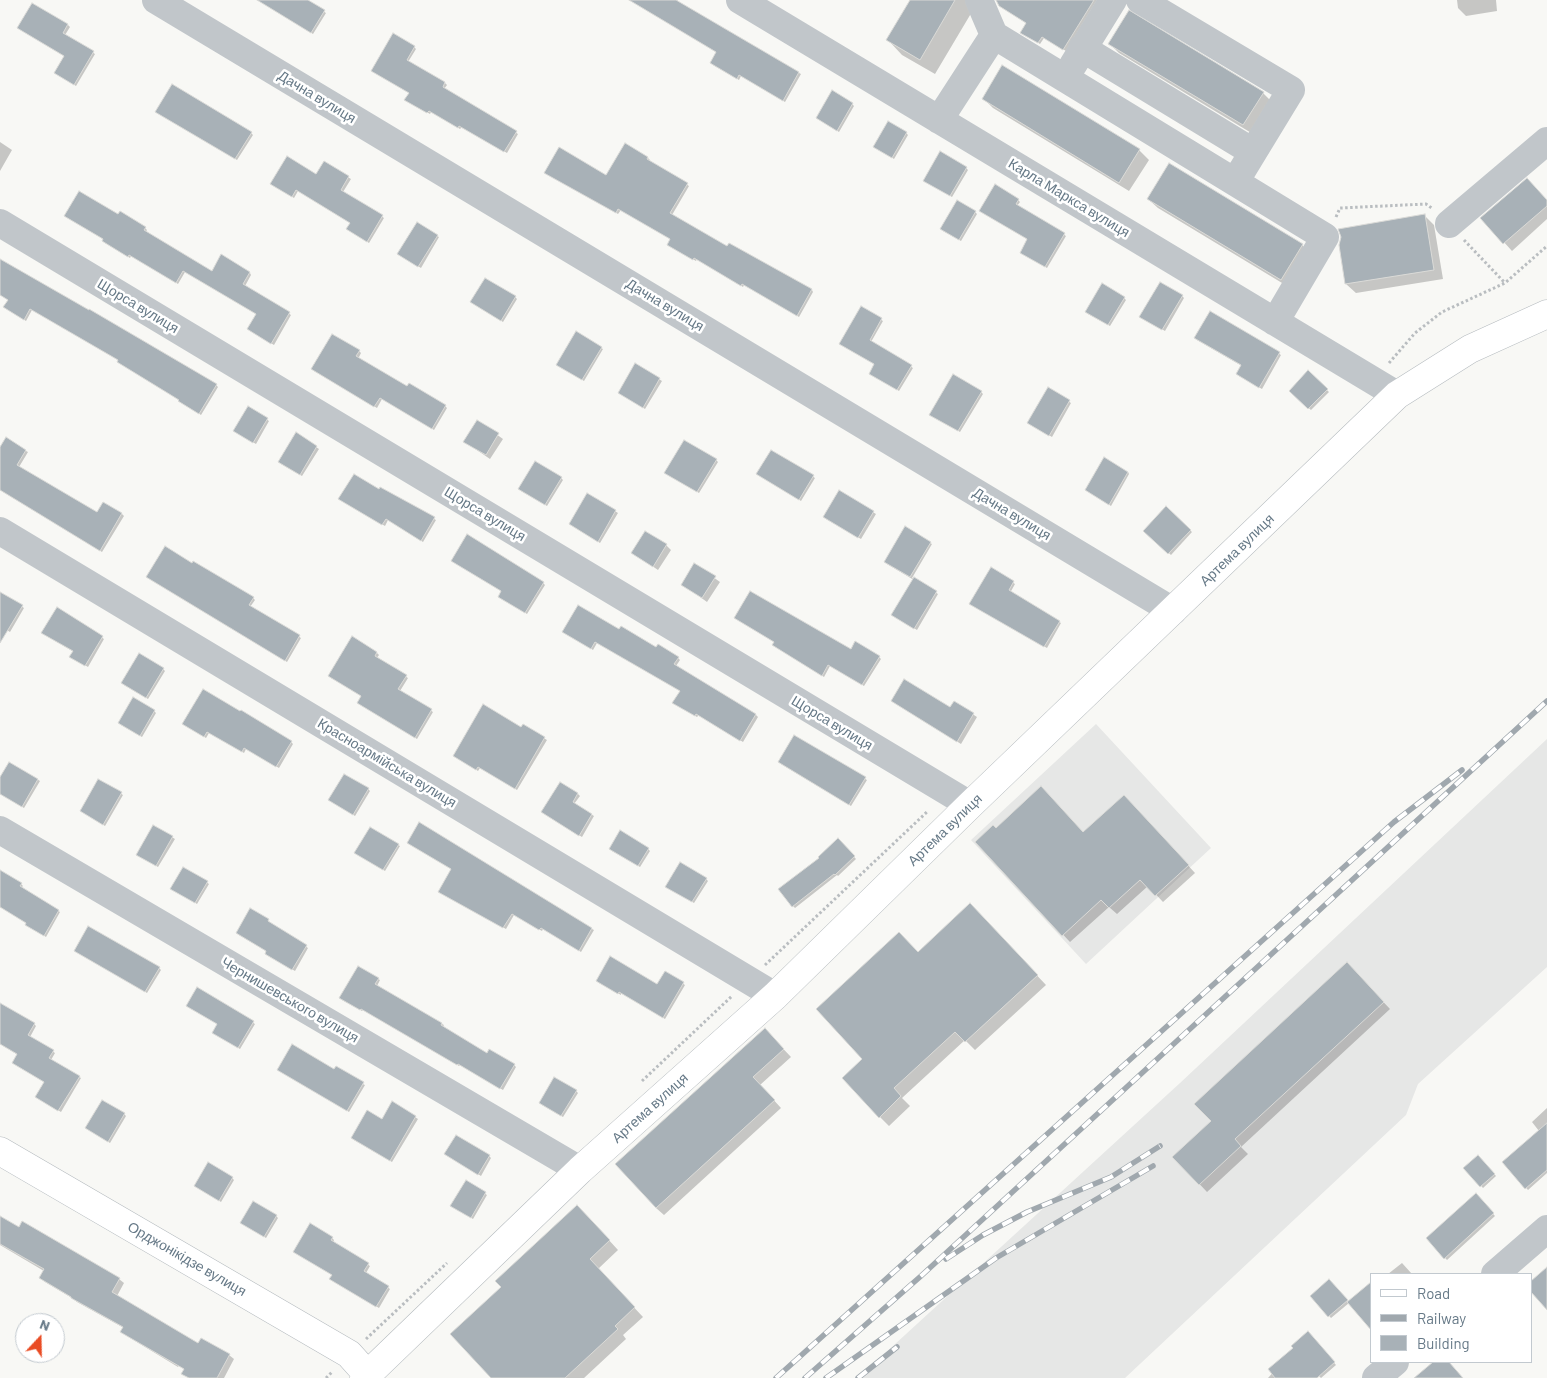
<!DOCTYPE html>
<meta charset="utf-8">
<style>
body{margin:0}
#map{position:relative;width:1547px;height:1378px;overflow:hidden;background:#f8f8f5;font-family:Barlow,sans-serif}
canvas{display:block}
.legend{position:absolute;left:1370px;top:1273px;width:162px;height:90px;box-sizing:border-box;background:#fff;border:1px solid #c2c9cf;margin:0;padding:6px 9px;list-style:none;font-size:15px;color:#667987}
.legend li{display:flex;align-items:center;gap:10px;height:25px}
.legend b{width:25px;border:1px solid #c2c9cf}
.north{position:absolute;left:15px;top:1313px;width:50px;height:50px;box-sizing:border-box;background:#fff;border:1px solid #c2c9cf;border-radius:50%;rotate:21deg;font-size:14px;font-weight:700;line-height:20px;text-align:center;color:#667987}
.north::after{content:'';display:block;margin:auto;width:18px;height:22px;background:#e94c24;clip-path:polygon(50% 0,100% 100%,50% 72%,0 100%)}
</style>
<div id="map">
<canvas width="1547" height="1378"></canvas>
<ul class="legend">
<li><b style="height:6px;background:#fff"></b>Road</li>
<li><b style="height:6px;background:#a0a8ae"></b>Railway</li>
<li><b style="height:14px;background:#a8b1b7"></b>Building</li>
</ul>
<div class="north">N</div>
</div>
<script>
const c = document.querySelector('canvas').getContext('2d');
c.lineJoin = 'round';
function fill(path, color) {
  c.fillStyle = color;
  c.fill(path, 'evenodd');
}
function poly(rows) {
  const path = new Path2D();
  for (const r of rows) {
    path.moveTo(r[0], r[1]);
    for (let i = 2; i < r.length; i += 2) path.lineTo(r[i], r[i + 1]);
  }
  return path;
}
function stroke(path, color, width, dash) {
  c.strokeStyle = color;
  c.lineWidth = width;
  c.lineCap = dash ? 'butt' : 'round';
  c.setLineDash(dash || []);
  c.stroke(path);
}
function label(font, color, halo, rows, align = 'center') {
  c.font = font + ' Barlow,sans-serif';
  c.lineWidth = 5;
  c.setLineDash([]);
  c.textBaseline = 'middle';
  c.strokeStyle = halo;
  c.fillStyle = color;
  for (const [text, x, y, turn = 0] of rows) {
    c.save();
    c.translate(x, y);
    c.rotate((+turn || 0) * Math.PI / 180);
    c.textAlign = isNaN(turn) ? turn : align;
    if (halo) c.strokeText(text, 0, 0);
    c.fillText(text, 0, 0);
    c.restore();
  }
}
fill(poly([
 [1096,724,1211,848,1086,964,971,840],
 [1547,739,1547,967,1418,1084,1406,1115,1125,1378,858,1378,1180,1083]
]), '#e6e7e6');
fill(poly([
 [258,0,305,0,326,13,313,34],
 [645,0,677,0,679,3,799,73,801,74,785,102,741,76,739,80,713,65,718,52],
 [911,0,979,0,935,74,902,55,888,40],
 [997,0,1097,0,1066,51,1044,38,1040,44,1024,34,1028,23],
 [1457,0,1496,0,1497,11,1466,16,1458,8],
 [33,5,68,25,70,27,65,35,95,54,76,86,57,74,65,56],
 [1110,44,1263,93,1273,103,1253,134,1119,53],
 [414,47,416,49,408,62,445,83,447,85,444,89,518,134,507,153,462,127,460,129,431,112,430,114,408,102,410,93,372,71],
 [984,99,1139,150,1149,160,1129,191,993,108],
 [852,104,854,106,839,132,817,118],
 [159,113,251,133,253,135,237,160],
 [906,133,908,135,894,159,877,148],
 [0,142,12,150,0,171],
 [625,145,648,158,650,160,649,162,689,186,672,215,728,247,729,245,812,290,813,292,799,317,744,285,743,287,697,259,696,261,670,246,671,239,621,210,618,214,547,174,606,177],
 [324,163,351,179,343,192,384,218,369,243,350,231,351,223,298,191,294,198,274,186,317,175],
 [966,168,968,170,952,197,926,182],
 [1148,199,1302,245,1312,255,1292,289,1158,208],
 [1018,200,1020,202,1017,206,1066,236,1047,268,1023,254,1029,240,983,213],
 [1547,201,1547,219,1512,251,1482,218],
 [975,212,977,214,961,241,943,231],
 [1424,215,1434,225,1443,279,1356,293,1346,284],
 [118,216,145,228,147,230,145,233,212,273,222,256,250,273,251,275,245,286,291,315,274,345,250,331,257,314,185,272,178,284,131,256,130,258,105,243],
 [437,236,439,237,421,268,401,256],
 [0,260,216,385,218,387,201,415,119,360,32,310,26,321,7,309,9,300,0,295],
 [1182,296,1184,298,1165,331,1143,318],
 [515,297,517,299,503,322,474,304],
 [1124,298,1126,300,1110,326,1088,314],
 [862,308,883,321,871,342,913,368,899,391,872,375,875,365],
 [1210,312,1281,355,1262,389,1239,376,1242,366,1197,340],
 [332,336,359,351,361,353,358,359,408,388,410,385,445,406,447,408,434,430,382,399,377,408,314,371,312,369],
 [601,348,603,349,584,381,560,367],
 [636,365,662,381,645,409,619,393],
 [1308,372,1329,392,1311,410,1290,391],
 [1048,389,1071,403,1052,437,1029,423],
 [981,392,983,394,960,432,933,416],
 [249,408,269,421,256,444,237,433],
 [478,421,503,439,490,459,465,442],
 [296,434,319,449,302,476,281,464],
 [0,449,26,451,28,452,19,467,97,514,104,504,122,514,124,516,102,552,0,490],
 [772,451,815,478,801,501,760,476],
 [716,460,718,462,699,493,668,475],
 [1128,472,1129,474,1111,506,1086,490],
 [561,478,563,480,547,506,521,491],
 [380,489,436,520,423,542,388,520,385,526,342,501,379,490],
 [840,492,876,514,861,539,826,519],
 [588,494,618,513,600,543,570,524],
 [1166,508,1192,532,1171,555,1145,530],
 [930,543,932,544,912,578,938,594,917,630,895,616,914,580,887,564],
 [666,545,671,550,658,570,633,553],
 [695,564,720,582,707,602,682,584],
 [991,569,1015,584,1010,593,1061,623,1047,648,973,606],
 [150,579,253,598,255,600,250,607,301,638,287,662],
 [543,583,545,585,527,614,500,597,503,592],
 [0,593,24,608,10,632,0,626],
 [57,609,104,639,88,667,73,658,74,652,45,635],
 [620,630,678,658,680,660,676,666,756,715,758,717,743,742,699,715,697,717,676,705,681,691,597,643,593,650,566,633],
 [776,647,851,650,879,657,881,659,864,686,830,666,824,677],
 [377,653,379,655,376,659,408,678,400,691,433,712,417,739,361,705,363,696,331,678],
 [163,669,165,671,148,699,124,685],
 [892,701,951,709,954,702,977,717,961,744],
 [154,711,156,713,142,737,121,725],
 [186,726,291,742,293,744,279,768,246,749,244,753,209,733,206,738],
 [524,726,547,740,517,790,480,768,478,771,454,756,522,729],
 [794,737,867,780,851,806,781,764],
 [10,763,40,781,24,808,0,794,0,780],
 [99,780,123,795,105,826,83,812],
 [560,783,578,794,580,796,574,804,594,816,582,837,545,814],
 [368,789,370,791,355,816,332,802],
 [1131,803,1195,873,1163,902,1148,886,1117,914,1109,907,1070,942,976,842,1084,833],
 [154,826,175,839,158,867,139,856],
 [838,840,856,859,838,876,837,875,795,908,793,906],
 [398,845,400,846,385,871,358,855],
 [648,849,650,851,640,867,612,851],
 [184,868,209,884,197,904,174,890],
 [452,869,592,929,594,930,581,952,543,929,542,931,514,915,506,929,441,893],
 [0,872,21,884,23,886,21,888,60,912,46,937,28,926,27,923,0,907],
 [706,879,708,881,694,903,668,888],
 [979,914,1046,985,975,1050,965,1040,902,1098,910,1106,889,1126,880,1117,864,1059,918,953],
 [268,920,269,924,308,948,295,971,268,955,268,952,239,935],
 [77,952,159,968,161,970,147,993],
 [1354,971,1390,1009,1241,1147,1248,1154,1207,1192,1174,1157,1213,1121],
 [665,972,685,985,665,1019,621,993,621,995,599,983,658,986],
 [378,979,380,980,377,986,442,1024,444,1025,442,1028,488,1055,514,1065,516,1067,503,1090,460,1065,459,1066,363,1010,362,1011,342,1000],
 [198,989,255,1024,240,1049,216,1035,219,1025],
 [0,1005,34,1024,36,1026,30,1037,55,1053,51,1060,81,1078,61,1112,39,1099,45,1082,18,1055,0,1044],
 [772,1037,791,1057,760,1085,781,1108,664,1215,656,1208],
 [280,1071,335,1071,365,1085,349,1112],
 [576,1091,578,1093,563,1117,542,1105],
 [393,1103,418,1119,392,1162,354,1140,382,1121],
 [1547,1108,1547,1173,1528,1190,1503,1162,1539,1131,1532,1122],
 [124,1114,126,1116,110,1143,89,1130],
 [448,1156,489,1156,491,1158,481,1176],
 [1478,1156,1496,1176,1483,1188,1465,1168],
 [232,1178,234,1180,221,1202,198,1188],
 [466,1182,487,1195,473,1219,454,1208],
 [1475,1194,1495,1216,1447,1260,1427,1238],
 [586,1215,618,1250,598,1269,643,1317,623,1335,626,1339,584,1378,492,1378],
 [276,1216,278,1218,266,1238,243,1224],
 [0,1217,119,1279,124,1283,117,1296,192,1343,178,1367,127,1336,122,1332,124,1328,77,1302,72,1298,45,1282,40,1277,44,1271,0,1245],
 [332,1238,334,1240,333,1243,370,1266,366,1273,390,1289,379,1308,333,1281,331,1279,333,1275,297,1253],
 [1402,1263,1412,1274,1388,1274],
 [1329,1280,1349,1303,1331,1318,1312,1296],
 [1308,1333,1336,1365,1321,1378,1319,1376,1316,1378,1268,1378],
 [229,1355,234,1359,224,1378,198,1378]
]), '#0003');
const building = poly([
 [257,0,308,0,325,10,311,33,257,0],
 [629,0,676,0,799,72,783,101,739,75,737,79,710,63,716,52,629,0],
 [910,0,955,0,920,60,886,40,910,0],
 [996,0,1094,0,1063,50,1042,37,1038,43,1020,33,1026,23,999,6,996,0],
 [32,3,68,24,63,33,94,51,74,85,54,73,64,56,17,28,32,3],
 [1129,10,1264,92,1243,125,1108,44,1129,10],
 [393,33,415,46,407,60,445,82,443,87,517,131,504,152,459,126,458,128,429,111,427,113,404,100,409,93,371,71,393,33],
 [1002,65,1140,149,1119,183,982,99,1002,65],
 [172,84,252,132,235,159,155,112,172,84],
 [832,90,853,103,837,131,816,118,832,90],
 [888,121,907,132,892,158,873,147,888,121],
 [625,143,648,157,647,159,688,183,670,213,727,246,729,243,812,289,797,316,742,284,741,286,694,258,693,260,667,245,670,239,618,209,616,213,544,173,559,147,606,175,625,143],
 [940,151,967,167,950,196,923,181,940,151],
 [287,156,316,174,324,161,349,176,341,190,383,215,367,242,346,229,350,223,296,190,292,197,270,184,287,156],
 [1169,163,1303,244,1281,280,1147,199,1169,163],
 [1527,178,1547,200,1547,206,1503,244,1480,218,1527,178],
 [995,184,1019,199,1016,204,1065,233,1045,267,1020,253,1027,239,979,211,995,184],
 [79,191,118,214,120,211,146,227,144,230,212,271,221,254,250,272,243,284,290,312,271,344,247,329,256,314,183,271,176,283,129,255,128,257,102,241,103,239,64,216,79,191],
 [957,200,976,211,959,240,940,229,957,200],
 [1425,214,1434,270,1345,284,1339,245,1341,237,1338,229,1425,214],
 [417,222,438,235,418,267,397,254,417,222],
 [0,259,89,310,89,309,217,384,199,414,178,401,179,400,117,362,118,360,30,309,24,320,3,307,8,300,0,295,0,259],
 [485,278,516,296,501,321,470,302,485,278],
 [1160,282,1183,295,1162,330,1139,317,1160,282],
 [1102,283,1125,297,1108,325,1085,312,1102,283],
 [861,306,882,318,870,340,912,365,897,390,869,374,874,364,839,344,861,306],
 [1210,311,1280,352,1259,388,1236,374,1241,365,1194,338,1210,311],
 [576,331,602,347,582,380,556,365,576,331],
 [332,334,360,350,356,356,407,386,409,383,446,405,432,429,380,398,374,407,311,369,332,334],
 [635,363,660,378,643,408,618,393,635,363],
 [1308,370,1328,389,1308,409,1289,391,1308,370],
 [953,374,982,391,958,431,929,415,953,374],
 [1048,387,1070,400,1049,436,1027,423,1048,387],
 [248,406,268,418,253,443,233,431,248,406],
 [477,420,499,433,486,455,463,442,477,420],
 [296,432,317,446,300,475,278,462,296,432],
 [6,437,26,450,17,465,97,512,103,502,122,513,100,551,0,490,0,447,6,437],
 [684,440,717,459,697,492,664,473,684,440],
 [771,450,814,475,799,500,756,474,771,450],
 [1104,457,1128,472,1109,505,1085,490,1104,457],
 [535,461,562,477,545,505,518,489,535,461],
 [354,474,379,489,380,487,435,517,421,541,386,519,382,525,338,499,354,474],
 [839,490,874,511,858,538,823,517,839,490],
 [587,493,616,510,598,542,569,524,587,493],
 [1166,506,1191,530,1168,554,1143,531,1166,506],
 [905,526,931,542,910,577,884,562,905,526],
 [645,531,667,544,653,567,631,553,645,531],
 [467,534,544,582,525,613,498,597,501,591,451,561,467,534],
 [165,546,192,563,193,561,254,597,249,605,300,635,285,661,146,577,165,546],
 [694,563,716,576,702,598,681,585,694,563],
 [991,567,1014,581,1009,590,1060,621,1044,647,969,604,991,567],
 [914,577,937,591,914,629,891,615,914,577],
 [750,591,851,649,855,641,880,656,862,685,828,665,822,676,772,645,774,642,734,618,750,591],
 [0,592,23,605,0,643,0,592],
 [578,605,619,629,621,626,656,647,658,644,679,657,674,664,756,714,740,741,696,714,695,716,672,703,680,691,595,642,591,649,562,632,578,605],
 [57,607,103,636,85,666,69,657,73,651,41,633,57,607],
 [352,636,377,652,375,656,407,675,398,689,432,709,415,738,357,703,361,696,328,676,352,636],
 [139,653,164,668,146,698,121,683,139,653],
 [904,679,950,707,954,701,974,713,957,742,891,701,904,679],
 [203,689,240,711,241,710,292,741,276,767,244,748,242,752,207,732,204,737,182,724,203,689],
 [133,697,155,710,140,736,118,723,133,697],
 [483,704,521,727,523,724,545,737,515,789,478,767,476,770,453,756,483,704],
 [794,735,866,777,849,805,778,762,794,735],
 [9,762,38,779,22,807,0,794,0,777,9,762],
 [344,774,369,788,353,815,328,800,344,774],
 [98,779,122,792,103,825,80,811,98,779],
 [560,782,578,793,573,802,592,814,579,836,541,812,560,782],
 [1041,786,1083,832,1124,795,1189,865,1155,896,1140,880,1109,908,1101,900,1062,936,975,842,993,825,996,828,1041,786],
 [419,822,592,928,579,951,541,928,539,930,512,914,503,928,438,892,451,869,407,843,419,822],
 [153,825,173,836,156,866,136,855,153,825],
 [370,827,399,844,383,870,354,853,370,827],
 [620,830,649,848,638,866,609,849,620,830],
 [838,838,855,856,835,875,834,874,792,907,778,889,819,858,818,857,838,838],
 [680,862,707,878,692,902,665,887,680,862],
 [183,867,208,881,195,903,170,889,183,867],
 [0,870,22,883,20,886,59,910,44,936,25,925,26,923,0,907,0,870],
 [970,903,1038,975,965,1042,955,1032,894,1088,901,1096,879,1118,842,1078,862,1059,816,1009,899,932,918,952,970,903],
 [250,908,269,919,268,921,307,945,292,970,265,954,266,951,236,933,250,908],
 [88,926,160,967,145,992,74,951,88,926],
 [610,956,657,984,665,971,684,982,663,1018,619,992,618,994,596,981,610,956],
 [1347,962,1384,1002,1235,1139,1241,1146,1199,1185,1172,1157,1211,1121,1194,1104,1347,962],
 [358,966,379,978,375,984,442,1023,441,1025,487,1053,489,1049,515,1064,500,1089,458,1064,457,1065,361,1009,360,1010,339,998,358,966],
 [197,987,254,1021,238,1048,212,1033,217,1024,186,1006,197,987],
 [0,1003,35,1023,28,1035,54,1050,49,1058,80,1076,58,1111,35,1097,44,1082,12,1063,17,1054,0,1044,0,1003],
 [765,1028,784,1049,753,1077,775,1100,656,1208,615,1164,765,1028],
 [292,1044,334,1069,336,1066,364,1082,347,1111,277,1070,292,1044],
 [554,1077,577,1090,561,1116,539,1103,554,1077],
 [102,1100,125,1113,108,1142,85,1128,102,1100],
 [392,1101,416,1116,390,1161,351,1138,367,1110,382,1119,392,1101],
 [1547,1123,1547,1170,1525,1189,1502,1162,1547,1123],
 [456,1135,490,1155,478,1175,444,1154,456,1135],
 [1478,1155,1495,1174,1480,1187,1463,1168,1478,1155],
 [208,1162,233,1177,219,1201,194,1186,208,1162],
 [466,1180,486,1192,471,1218,450,1206,466,1180],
 [1476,1193,1494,1213,1444,1259,1426,1238,1476,1193],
 [253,1201,277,1215,264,1237,240,1223,253,1201],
 [577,1205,610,1240,590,1259,635,1307,615,1326,618,1329,565,1378,491,1378,450,1334,501,1287,495,1281,577,1205],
 [0,1216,19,1227,22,1221,120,1278,112,1292,198,1343,201,1338,230,1354,217,1378,189,1378,181,1374,184,1369,120,1332,123,1327,71,1298,71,1297,39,1278,44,1269,0,1244,0,1216],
 [310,1223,333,1237,331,1240,369,1263,364,1271,389,1286,376,1307,329,1279,332,1275,293,1252,310,1223],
 [1547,1267,1547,1310,1531,1292,1531,1281,1547,1267],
 [1329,1279,1348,1300,1328,1317,1310,1296,1329,1279],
 [1371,1282,1371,1330,1347,1302,1371,1282],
 [1308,1331,1335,1362,1317,1378,1275,1378,1268,1369,1293,1348,1291,1346,1308,1331],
 [1433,1362,1449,1362,1463,1378,1414,1378,1433,1362]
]);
fill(building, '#a8b1b7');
stroke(building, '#dadad7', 1);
const major = poly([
 [0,1151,349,1354,367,1374],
 [364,1378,580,1170,775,996,970,805,1397,395,1470,349,1547,314]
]);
stroke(major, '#b4babe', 29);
stroke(poly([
 [1336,217,1340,208,1426,204,1433,209],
 [1464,240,1505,283],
 [1389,363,1415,333,1442,312,1505,283,1547,246],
 [765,965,928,811],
 [642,1081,732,996],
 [366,1339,447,1263],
 [326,1378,333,1371]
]), '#b9bdc0', 3, [2.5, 2.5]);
stroke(poly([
 [156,0,1173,611],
 [740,0,1397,395],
 [979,0,994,35],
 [1140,0,1291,90,1235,182],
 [1082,48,1253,152],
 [1073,65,1113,0],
 [939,120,994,35,1325,237,1275,322],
 [0,223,970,805],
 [1449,224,1547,141],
 [0,531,775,996],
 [0,830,580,1170],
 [1495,1274,1547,1229],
 [1376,1378,1395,1362]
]), '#c1c6ca', 28);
stroke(major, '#fff', 28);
const rail = poly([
 [946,1259,983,1235,1027,1212,1111,1177,1160,1146],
 [776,1378,1394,822,1462,770],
 [805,1378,921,1276,1547,701],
 [826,1378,996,1258,1153,1166],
 [858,1378,897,1347]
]);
stroke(rail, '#a0a8ae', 5.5);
stroke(rail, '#fff', 4, [11]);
label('14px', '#667987', '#fff', [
 ["Дачна вулиця",317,97,31],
 ["Карла Маркса вулиця",1069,198,31],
 ["Дачна вулиця",665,305,31],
 ["Щорса вулиця",138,306,31],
 ["Щорса вулиця",485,514,31],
 ["Дачна вулиця",1012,514,31],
 ["Артема вулиця",1237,550,-44],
 ["Щорса вулиця",832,723,31],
 ["Красноармійська вулиця",387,763,31],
 ["Артема вулиця",945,830,-44],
 ["Чернишевського вулиця",290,1000,30],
 ["Артема вулиця",650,1108,-42],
 ["Орджонікідзе вулиця",187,1259,30]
]);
</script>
